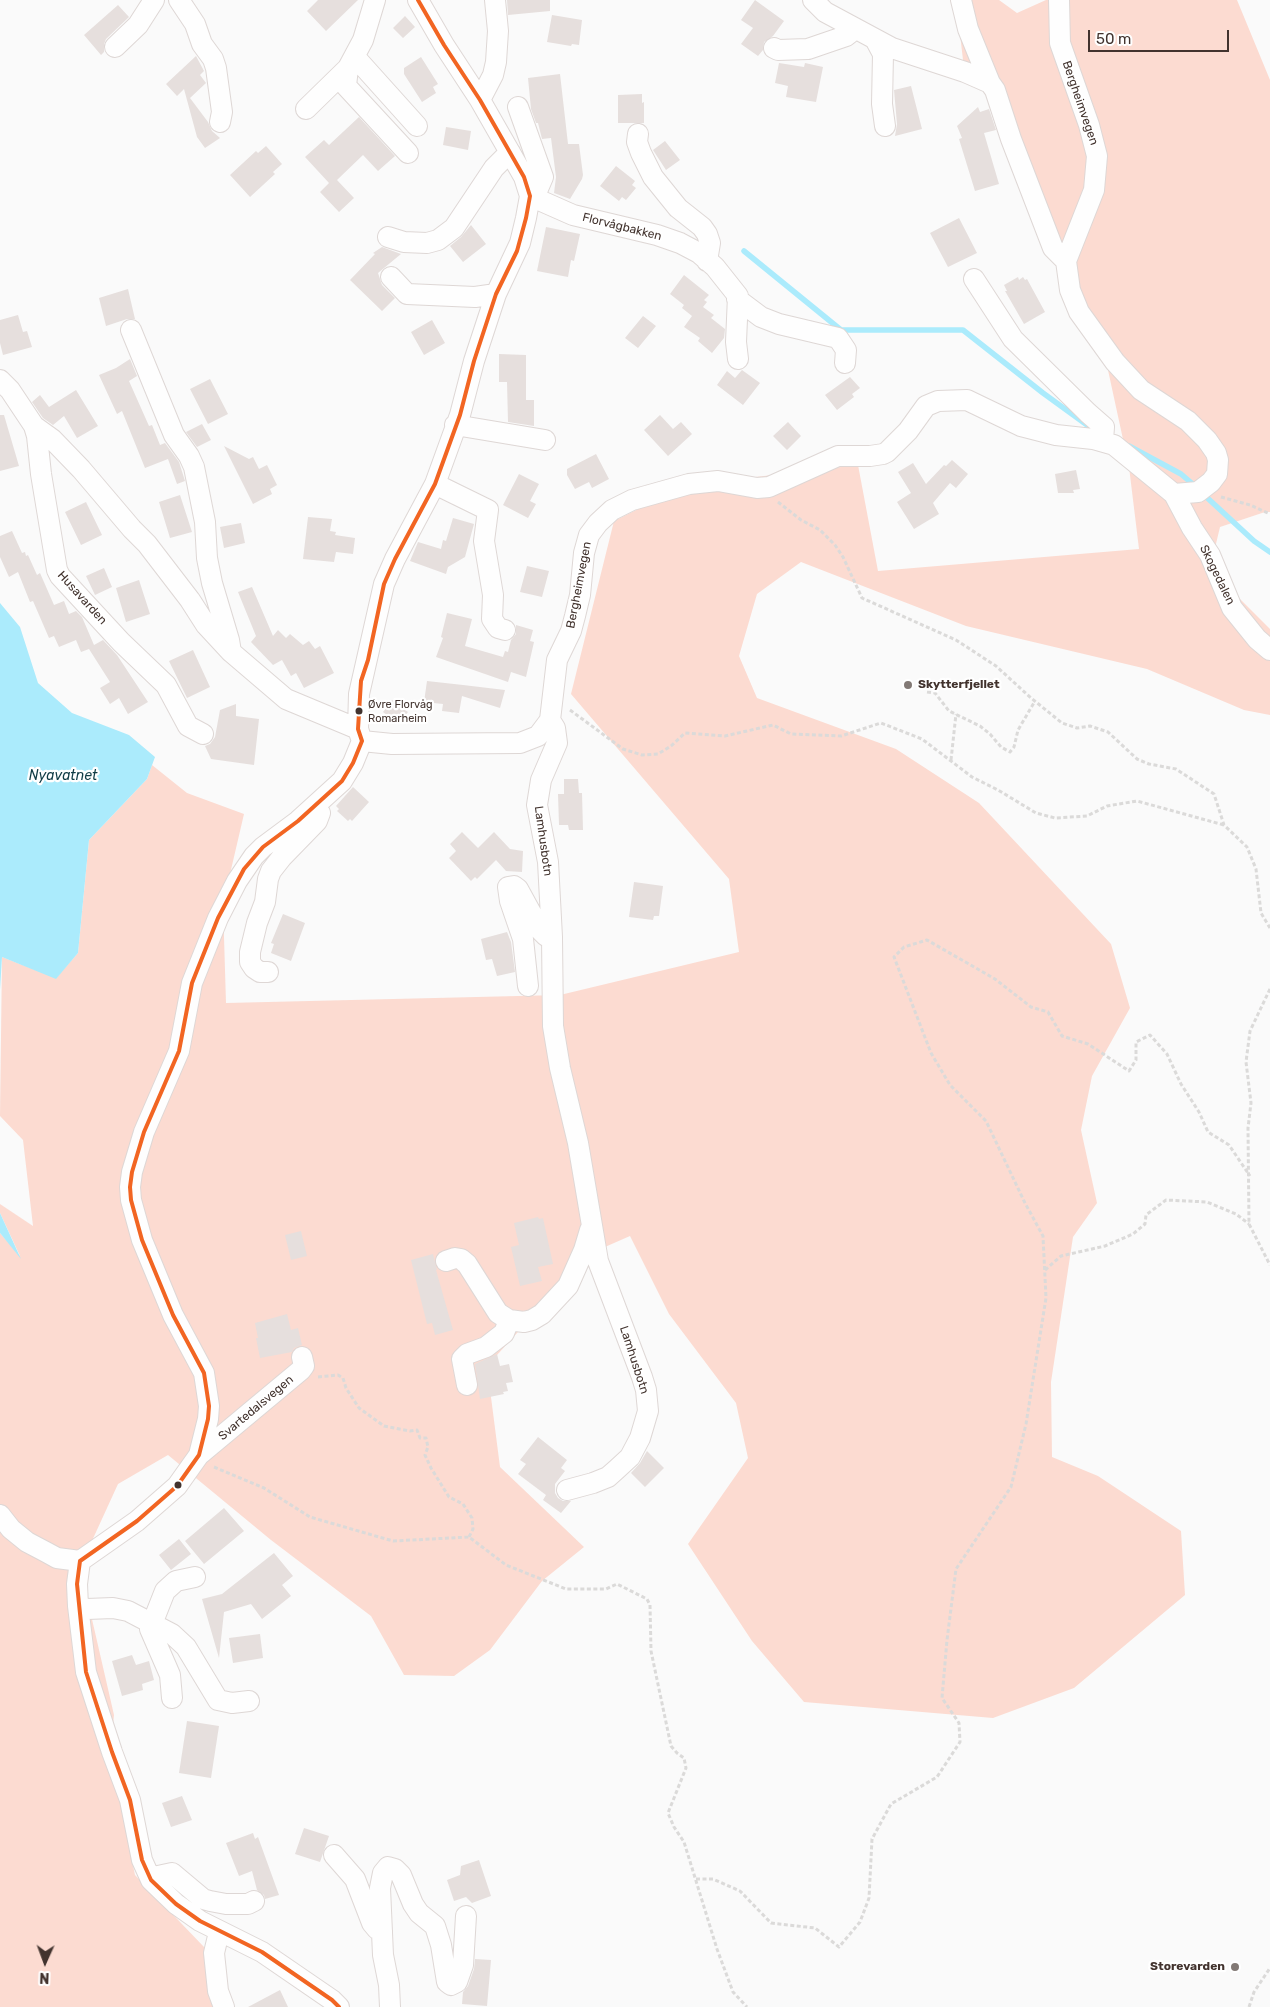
<!DOCTYPE html>
<meta charset="utf-8">
<style>
body{margin:0}
#map{position:relative;width:1270px;height:2007px;overflow:hidden;background:#fafafa;font-family:Rubik,sans-serif}
canvas{display:block}
.north{position:absolute;left:20px;top:1937px;width:50px;height:50px;-webkit-text-stroke:4px #fff;paint-order:stroke;rotate:182deg;font-size:14px;font-weight:700;line-height:20px;text-align:center;color:#42332e}
.north::after{content:'';display:block;margin:auto;width:18px;height:22px;background:#42332e;clip-path:polygon(50% 0,100% 100%,50% 72%,0 100%)}
.scale{position:absolute;left:1088px;top:30px;width:141px;height:22px;box-sizing:border-box;border:2px solid #42332e;border-top:0;padding-left:6px;font-size:15px;line-height:18px;white-space:nowrap;color:#42332e;-webkit-text-stroke:4px #fff;paint-order:stroke}
</style>
<div id="map">
<canvas width="1270" height="2007"></canvas>
<div class="north">N</div>
<div class="scale">50 m</div>
</div>
<script>
const c = document.querySelector('canvas').getContext('2d');
c.lineJoin = 'round';
function fill(path, color) {
  c.fillStyle = color;
  c.fill(path, 'evenodd');
}
function poly(rows) {
  const path = new Path2D();
  for (const r of rows) {
    path.moveTo(r[0], r[1]);
    for (let i = 2; i < r.length; i += 2) path.lineTo(r[i], r[i + 1]);
  }
  return path;
}
function stroke(path, color, width, dash) {
  c.strokeStyle = color;
  c.lineWidth = width;
  c.lineCap = dash ? 'butt' : 'round';
  c.setLineDash(dash || []);
  c.stroke(path);
}
function label(font, color, halo, rows, align = 'center') {
  c.font = font + ' Rubik,sans-serif';
  c.lineWidth = 4.5;
  c.setLineDash([]);
  c.textBaseline = 'middle';
  c.strokeStyle = halo;
  c.fillStyle = color;
  for (const [text, x, y, turn = 0] of rows) {
    c.save();
    c.translate(x, y);
    c.rotate((+turn || 0) * Math.PI / 180);
    c.textAlign = isNaN(turn) ? turn : align;
    if (halo) c.strokeText(text, 0, 0);
    c.fillText(text, 0, 0);
    c.restore();
  }
}
fill(poly([
 [956,0,999,0,1017,13,1046,0,1237,0,1270,80,1270,512,1265,512,1220,527,1210,569,1270,629,1270,715,1244,710,1147,669,966,626,801,562,757,594,739,656,757,698,896,749,979,803,1111,944,1130,1008,1092,1076,1081,1130,1097,1203,1073,1237,1051,1382,1052,1457,1098,1476,1181,1531,1185,1595,1074,1688,993,1718,804,1702,752,1641,688,1544,748,1458,736,1403,669,1314,630,1236,589,1254,487,1366,500,1467,584,1547,542,1581,490,1650,454,1676,404,1675,371,1616,271,1540,168,1455,118,1484,80,1567,114,1715,110,1754,135,1875,204,1947,221,2007,0,2007,0,1233,20,1256,0,1213,0,1204,33,1226,23,1140,0,1116,2,957,56,978,78,953,89,840,147,779,152,765,187,793,244,814,223,904,226,1003,560,995,739,952,729,879,571,694,614,521,687,485,858,465,878,571,1139,549,1129,467,1103,347,999,93,965,77]
]), '#fcdbd1');
fill(poly([
 [0,603,20,627,38,683,72,713,129,735,155,757,147,779,89,840,78,953,56,979,2,957,0,990],
 [0,1213,21,1259,0,1233]
]), '#abebfc');
stroke(poly([
 [744,251,841,330,963,330,1043,393,1087,425],
 [1129,446,1181,474,1195,486],
 [1202,493,1254,541,1270,552]
]), '#abebfc', 5.5);
fill(poly([
 [318,0,358,0,326,31,307,11],
 [507,0,550,0,550,11,508,15],
 [755,0,784,21,773,36,764,42,763,50,758,56,741,44,753,28,741,20],
 [118,5,129,17,106,39,104,44,104,52,101,55,84,35],
 [552,15,582,20,579,45,572,44,571,46,547,42],
 [405,16,415,27,403,38,393,28],
 [196,56,204,71,200,75,206,83,190,98,208,122,212,131,220,138,205,148,197,137,184,89,177,96,166,84],
 [421,57,438,84,433,87,436,93,422,102,404,74,404,68],
 [779,63,804,67,805,63,823,67,816,102,786,97,788,86,775,83],
 [560,74,568,144,579,144,583,175,582,179,570,199,554,193,556,177,551,138,542,139,538,123,536,123,531,109,528,78],
 [911,86,922,129,895,136,897,124,894,90],
 [642,94,642,103,644,102,644,123,618,123,618,95],
 [978,107,980,112,989,109,996,130,984,133,999,184,975,191,959,139,962,138,957,126],
 [359,117,395,156,378,171,363,155,337,180,354,198,339,212,320,192,329,183,305,157,324,140,329,145],
 [446,127,471,131,468,150,443,145],
 [665,141,680,160,666,170,653,150],
 [266,146,282,164,273,172,275,174,250,197,230,175,256,151,258,153],
 [616,166,635,181,632,185,636,188,626,200,622,197,619,201,600,186],
 [959,218,977,253,948,267,930,233],
 [471,225,486,244,463,262,450,246,461,237],
 [546,227,580,234,574,261,571,260,568,277,537,271],
 [382,247,401,254,378,273,382,285,395,298,382,311,350,280,375,254,373,253],
 [684,275,709,295,704,300,707,302,703,307,714,315,711,318,725,329,724,338,712,353,698,341,700,338,684,327,692,316,682,308,684,305,670,294],
 [1018,277,1019,280,1023,277,1025,280,1027,279,1045,312,1024,324,1005,291,1007,291,1004,285],
 [128,289,135,319,127,319,106,326,99,298],
 [18,315,23,332,27,331,32,347,3,355,0,343,0,320],
 [643,316,656,326,638,348,625,338],
 [432,320,445,343,424,355,411,332],
 [499,354,526,355,526,400,534,400,534,426,508,422,507,382,499,382],
 [130,359,137,376,129,381,149,426,152,425,160,445,165,443,179,462,185,481,177,484,168,459,145,468,122,411,117,414,99,375,116,368],
 [742,370,760,383,743,405,717,385,727,371,735,378],
 [850,377,860,388,852,394,854,397,837,410,825,395],
 [210,379,228,414,208,424,190,389],
 [76,390,98,426,77,438,64,416,53,425,43,418,32,402,40,395,49,407],
 [0,415,4,415,19,466,0,471],
 [660,415,673,429,681,422,692,434,668,456,644,430],
 [788,422,801,436,787,450,773,436],
 [202,424,211,440,197,447,186,432],
 [224,446,249,459,253,457,259,469,267,465,277,485,270,489,272,494,253,504],
 [596,454,609,479,592,488,589,482,575,489,567,475,567,469],
 [952,460,968,474,956,488,950,483,933,503,939,514,914,529,897,502,911,493,898,472,913,463,926,484,944,465,946,466],
 [1076,470,1080,489,1073,490,1074,493,1058,493,1055,474],
 [519,474,539,484,530,501,536,504,528,518,503,505],
 [180,495,192,532,170,538,159,502],
 [86,502,102,535,81,545,65,512],
 [308,517,332,519,330,531,336,532,335,535,355,538,353,554,336,552,334,562,303,559],
 [453,518,474,524,465,557,448,567,446,574,410,561,418,542,441,549,443,540,446,541],
 [241,523,245,543,224,548,220,527],
 [12,531,22,553,25,552,26,556,28,555,37,575,40,573,54,605,64,601,69,614,76,611,82,617,94,645,103,640,117,655,148,702,128,714,119,698,110,704,100,688,110,682,89,649,81,652,76,640,59,647,54,636,49,638,33,601,30,602,18,572,9,577,0,557,0,536],
 [527,566,549,571,542,597,520,592],
 [104,568,112,587,95,595,86,576],
 [139,580,150,614,126,622,116,588],
 [252,587,273,636,278,630,286,638,290,634,303,645,309,641,315,649,320,646,334,673,304,688,296,673,291,676,282,660,273,665,251,642,256,636,238,592],
 [447,613,472,619,465,646,503,657,505,651,508,652,511,640,516,634,516,625,533,630,530,641,534,642,526,677,511,672,508,682,436,657,443,638,441,637],
 [193,650,210,687,187,698,169,661],
 [427,681,463,685,505,690,500,708,462,696,459,713,442,711,443,704,424,702],
 [392,700,408,712,398,724,383,712],
 [236,704,236,716,259,719,254,765,211,759,205,746,210,744,215,737,220,710],
 [564,779,578,779,579,793,582,793,583,830,569,830,568,825,559,825,558,794,564,794],
 [353,787,369,802,352,821,350,819,348,821,337,811,339,809,336,806],
 [462,832,478,848,494,832,510,849,523,851,522,872,506,871,496,860,477,879,475,877,471,881,449,858,456,851,450,844],
 [634,882,663,886,659,916,654,916,653,920,629,917],
 [283,914,305,923,291,961,271,953,274,944,271,943],
 [507,932,511,942,515,972,497,976,492,959,486,960,481,939],
 [538,1217,539,1219,543,1218,553,1264,538,1267,542,1281,520,1286,511,1247,519,1245,514,1223],
 [301,1231,307,1256,291,1260,285,1235],
 [433,1254,437,1270,436,1270,453,1330,435,1335,432,1323,427,1324,411,1260],
 [287,1314,291,1330,298,1328,302,1345,294,1348,292,1352,260,1358,256,1338,258,1338,255,1323],
 [497,1354,500,1366,509,1364,513,1382,506,1383,508,1391,503,1392,504,1394,480,1399,475,1364],
 [538,1437,567,1460,561,1468,565,1471,555,1484,555,1493,558,1498,563,1501,571,1501,561,1513,543,1500,546,1495,518,1474,526,1464,520,1460],
 [647,1451,664,1468,645,1487,631,1473,640,1463],
 [224,1508,244,1531,204,1564,185,1541],
 [179,1539,191,1554,171,1570,159,1555],
 [274,1553,293,1576,282,1585,291,1596,262,1619,251,1604,224,1612,219,1658,202,1599,222,1594],
 [260,1634,263,1658,233,1663,229,1638],
 [132,1655,136,1665,149,1661,154,1680,142,1684,143,1690,122,1696,112,1661],
 [187,1721,219,1726,211,1778,179,1773],
 [182,1796,192,1820,171,1827,162,1803],
 [304,1828,329,1836,320,1862,295,1854],
 [253,1833,255,1839,258,1837,279,1895,265,1899,264,1895,257,1890,252,1871,239,1876,226,1843],
 [479,1860,491,1896,472,1903,466,1897,454,1901,447,1880,460,1875,461,1866],
 [475,1959,491,1960,487,2006,462,2004,463,1992,468,1986,474,1969],
 [280,1990,288,2007,248,2007]
]), '#e6dfdd');
const minor = poly([
 [179,0,195,24,202,44,213,59,216,68,222,112,220,122],
 [813,0,825,12,892,48,965,72,990,83,995,90,1011,139,1053,248,1066,261],
 [961,0,968,29,990,83],
 [875,39,883,54,882,104,885,126],
 [115,47,138,25,154,0],
 [774,48,778,50,808,49,846,36,855,29],
 [355,57,417,126],
 [348,68,346,86,408,153],
 [480,100,493,75,496,62,498,31,495,0],
 [518,107,543,177,534,198],
 [306,109,348,68,363,40,375,0],
 [638,134,637,142,641,153,653,177,678,208,702,227,707,234,710,243,707,261],
 [530,196,573,215,657,235,680,243,699,253,715,267,738,296,736,342,738,359],
 [388,237,404,242,427,243,438,240,454,228,494,168,510,152],
 [391,277,407,294,475,297,496,294],
 [974,279,1013,339,1088,413,1104,427,1103,441],
 [737,299,761,317,779,324,838,338,846,350,845,363],
 [131,330,174,435,189,456,194,467,205,522,207,558,212,583,229,640,231,652,286,699,358,729],
 [0,380,10,390,34,426,52,439,81,469,132,529,147,544,190,600,206,625,231,652],
 [455,425,545,440],
 [34,426,37,436,41,474,57,570,60,576,121,642,166,685,188,726,203,734],
 [435,484,488,510,484,541,493,595,492,619,498,628,505,630],
 [1174,494,1192,528,1210,555,1232,608,1257,639,1270,650],
 [550,720,555,728,557,743,541,780,537,805,548,862,552,937,553,1026,560,1068,578,1143,598,1261,642,1377,646,1390,648,1411,640,1438,630,1457,617,1469,608,1477,593,1483,567,1490],
 [362,741,392,744,520,743,538,736,550,720,557,660,571,631,575,616,580,595,584,553,589,535,598,523,612,510,632,500,689,484,718,481,757,488,769,487,838,456,870,456,883,454,887,452,908,431,926,406,938,401,967,400,1021,426,1056,435,1093,439,1114,445,1174,494,1198,492,1211,482,1217,474,1218,460,1216,453,1207,440,1188,421,1141,390,1115,362,1079,312,1070,290,1066,261,1094,190,1097,156,1089,125,1060,43,1059,0],
 [362,741,358,729,359,694,384,584,395,559,435,484,460,415,474,361,496,294,520,243,526,218,530,196,524,177,480,100,444,45,418,0],
 [268,972,260,972,254,968,250,962,250,952,257,923,265,902,268,879,271,871,282,857,317,821,320,813],
 [528,986,523,939,510,901,508,887,514,886,518,889,541,931,546,936,552,937],
 [446,1261,455,1258,461,1259,467,1264,498,1313,509,1320,524,1322,532,1320,542,1314,568,1286,584,1250,590,1230],
 [467,1385,462,1359,467,1354,486,1347,504,1333,509,1320],
 [199,1455,301,1370,304,1366,302,1357],
 [0,1515,11,1529,27,1542,46,1552,57,1558,80,1561,137,1521,177,1486,199,1455,208,1419,209,1406,204,1373,173,1315,142,1240,131,1200,130,1187,132,1172,144,1132,179,1051,192,983,218,918,237,881,254,856,263,847,298,821,342,781,353,763,362,741],
 [80,1561,77,1584,78,1606,86,1672,112,1752,130,1800,142,1860,151,1880,176,1904,200,1921,262,1952,332,2000,339,2007],
 [78,1606,87,1609,113,1608,128,1611,172,1634,186,1647,218,1700,232,1703,249,1701],
 [172,1698,170,1675,150,1629,165,1591,176,1581,195,1577],
 [334,1855,355,1879,372,1923,377,1929,382,1931],
 [151,1880,158,1876,172,1873,203,1899,210,1901,226,1904,248,1904,254,1901],
 [219,1932,214,1953,218,1991,224,2007],
 [390,2007,389,1985,383,1955,380,1888,383,1873,388,1867,395,1869,401,1875,413,1904,419,1913,435,1926,441,1945,447,1982,451,1985,457,1982,463,1965,466,1916]
]);
stroke(minor, '#ded7d5', 22);
stroke(poly([
 [1221,497,1250,505,1270,514],
 [778,502,801,520,820,530,835,545,843,557,862,598,956,640,996,666,1031,698,1062,723,1077,728,1090,726,1108,732,1137,759,1149,764,1176,769,1214,794,1224,825,1247,847,1256,869,1261,913,1270,928],
 [927,692,935,693,949,711,980,726,990,734,1001,747,1010,752,1014,747,1018,730,1035,701],
 [570,710,623,749,642,755,658,754,671,746,685,733,725,736,773,725,791,734,841,736,881,723,922,739,972,777,998,790,1036,813,1055,818,1087,816,1107,806,1137,801,1224,825],
 [951,760,956,714],
 [1270,989,1250,1031,1246,1062,1251,1103,1248,1128,1249,1224,1270,1265],
 [1045,1270,1061,1256,1105,1246,1133,1234,1145,1224,1146,1215,1166,1200,1207,1202,1236,1214,1249,1224],
 [318,1377,338,1375,343,1378,346,1388,359,1408,384,1426,410,1431,417,1430,420,1438,426,1438,428,1447,425,1455,431,1468,449,1497,463,1504,472,1518,473,1529,469,1537],
 [214,1467,264,1488,310,1517,393,1541,469,1537,506,1565,566,1589,606,1589,617,1584,647,1599,650,1605,651,1651,671,1746,677,1753,684,1758,686,1768,668,1813,674,1827,684,1842,717,1949,733,1992,747,2007],
 [696,1879,713,1879,740,1891,771,1923,815,1928,839,1947,860,1922,869,1898,872,1839,891,1804,937,1777,960,1742,959,1723,942,1698,947,1640,956,1569,1011,1487,1026,1424,1046,1298,1043,1236,1025,1203,986,1121,950,1085,931,1053,894,957,904,947,927,940,995,979,1031,1007,1048,1012,1062,1036,1088,1044,1129,1071,1136,1060,1136,1042,1150,1035,1167,1054,1181,1084,1199,1112,1208,1132,1229,1145,1250,1176],
 [1249,2007,1254,1992,1270,1968]
]), '#dbdad9', 3, [4, 2.5]);
stroke(minor, '#fefefe', 20);
stroke(poly([
 [339,2007,332,2000,262,1952,200,1921,176,1904,151,1880,142,1860,130,1800,112,1752,86,1672,77,1584,80,1561,137,1521,177,1486,199,1455,208,1419,209,1406,204,1373,173,1315,142,1240,131,1200,130,1187,132,1172,144,1132,179,1051,192,983,218,918,244,869,263,847,298,821,342,781,353,763,362,741,358,729,361,681,368,660,384,584,395,559,435,484,460,415,474,361,496,294,517,251,526,218,530,196,524,177,480,100,444,45,418,0]
]), '#f26522', 4);
for (const [x, y, r, color] of [
 [908,685,5,"#827975"],
 [359,711,4.5,"#42332e"],
 [178,1485,4.5,"#42332e"],
 [1235,1967,5,"#827975"]
]) {
  const dot = new Path2D();
  dot.arc(x, y, r, 0, 2 * Math.PI);
  c.fillStyle = color;
  c.fill(dot);
  stroke(dot, '#fff', 2);
}
label('11px', '#42332e', '#fff', [
 ["Øvre Florvåg",368,705],
 ["Romarheim",368,719]
], 'left');
label('12px', '#42332e', '#fff', [
 ["Bergheimvegen",1080,103,71],
 ["Florvågbakken",622,227,14],
 ["Skogedalen",1217,575,64],
 ["Bergheimvegen",579,585,-79],
 ["Husavarden",82,598,48],
 ["Lamhusbotn",543,841,82],
 ["Lamhusbotn",634,1360,72],
 ["Svartedalsvegen",256,1408,-40]
]);
label('bold 12px', '#42332e', '#fff', [
 ["Skytterfjellet",918,685],
 ["Storevarden",1225,1967,"right"]
], 'left');
label('italic 14px', '#113c46', '#fff', [
 ["Nyavatnet",63,776]
]);
</script>
